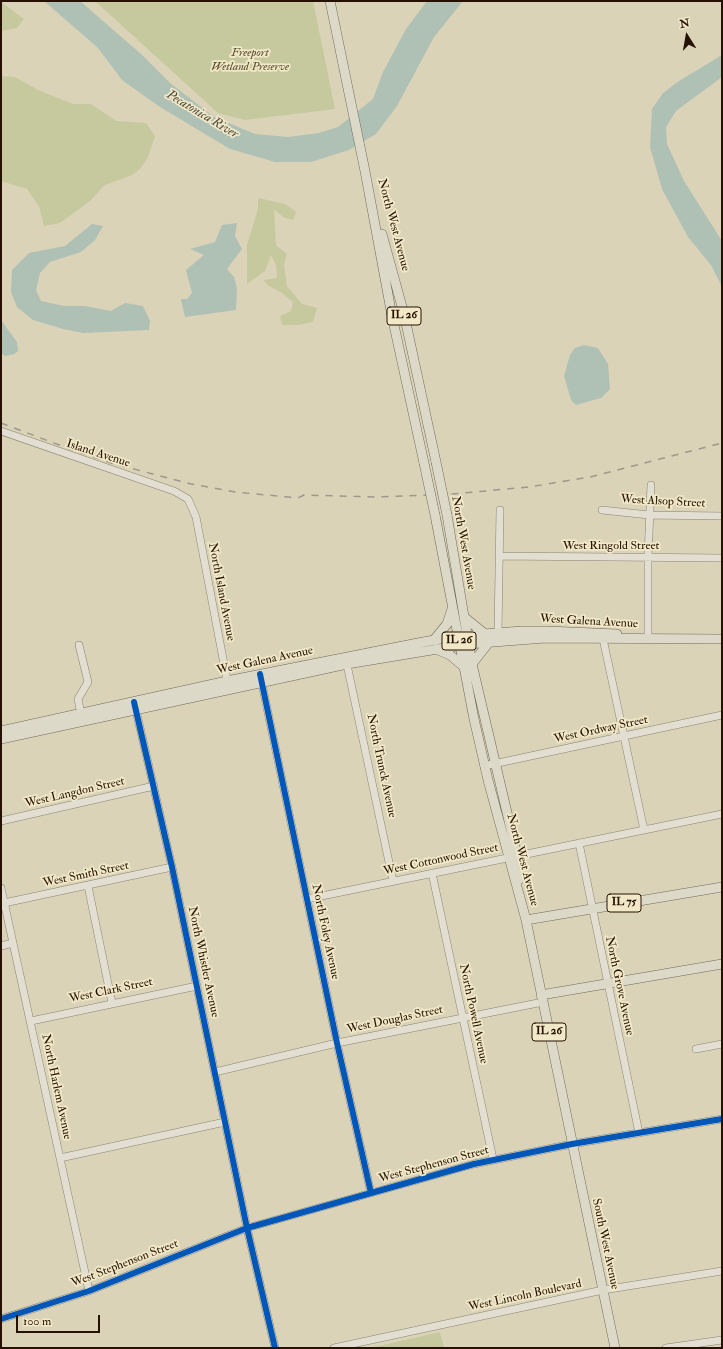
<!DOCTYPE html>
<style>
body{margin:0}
#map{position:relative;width:723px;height:1349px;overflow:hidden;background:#dad3b8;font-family:"IM FELL Double Pica",serif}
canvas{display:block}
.frame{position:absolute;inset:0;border:2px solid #261100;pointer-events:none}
.north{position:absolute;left:667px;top:16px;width:40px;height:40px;-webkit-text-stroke:3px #f1e8c7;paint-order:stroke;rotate:349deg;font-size:11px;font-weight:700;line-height:16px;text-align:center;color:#261100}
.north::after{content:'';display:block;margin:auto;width:14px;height:18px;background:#261100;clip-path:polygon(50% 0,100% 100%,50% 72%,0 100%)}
.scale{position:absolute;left:16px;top:1315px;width:84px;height:18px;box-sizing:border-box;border:2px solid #261100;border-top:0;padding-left:5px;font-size:12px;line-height:14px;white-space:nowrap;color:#261100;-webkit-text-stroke:3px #f1e8c7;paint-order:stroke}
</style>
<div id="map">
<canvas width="723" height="1349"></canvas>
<div class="frame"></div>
<div class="north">N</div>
<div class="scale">100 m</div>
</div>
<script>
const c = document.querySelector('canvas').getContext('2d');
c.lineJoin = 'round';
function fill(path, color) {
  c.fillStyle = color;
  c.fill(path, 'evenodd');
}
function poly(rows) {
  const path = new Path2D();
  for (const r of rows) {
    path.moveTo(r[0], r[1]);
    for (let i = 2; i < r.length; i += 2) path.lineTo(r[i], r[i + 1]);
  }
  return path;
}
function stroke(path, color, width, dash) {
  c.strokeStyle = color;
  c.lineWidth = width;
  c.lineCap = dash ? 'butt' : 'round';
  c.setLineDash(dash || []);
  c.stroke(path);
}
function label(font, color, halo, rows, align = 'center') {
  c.font = font + ' "IM FELL Double Pica",serif';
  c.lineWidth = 3.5;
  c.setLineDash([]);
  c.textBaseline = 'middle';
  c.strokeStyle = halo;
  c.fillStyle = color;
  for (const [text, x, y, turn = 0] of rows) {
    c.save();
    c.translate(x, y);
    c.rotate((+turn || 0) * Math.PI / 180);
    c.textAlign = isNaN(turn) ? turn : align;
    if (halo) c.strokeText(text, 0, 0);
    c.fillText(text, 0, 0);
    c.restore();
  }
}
fill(poly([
 [95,1,313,1,335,109,245,120,218,113],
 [1,2,24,19,17,28,1,31],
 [1,76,15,77,38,90,73,104,91,104,116,121,146,123,155,136,148,157,140,169,132,175,105,185,90,201,60,223,44,226,39,206,27,189,1,181],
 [258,198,285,204,296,212,293,220,283,217,274,209,276,245,287,254,284,264,287,286,302,304,317,308,313,322,298,325,282,325,280,316,291,311,293,302,282,293,269,286,263,280,277,278,276,265,271,255,265,271,247,284,247,245,258,209],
 [440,1332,444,1348,370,1348]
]), '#c6c99e');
fill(poly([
 [44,1,80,1,141,54,170,83,214,117,255,134,288,137,319,133,338,127,373,99,383,72,406,29,427,1,463,1,434,37,397,106,376,134,349,150,311,162,275,162,230,149,160,107,122,80,98,48],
 [722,55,722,77,676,111,666,127,667,144,684,181,722,241,722,287,711,265,688,237,662,189,650,147,652,109,663,93,679,81],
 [237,223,235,236,242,249,227,269,234,277,237,288,236,310,185,317,181,299,187,299,192,293,186,270,204,255,190,249,215,242,222,225],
 [92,224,103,226,95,240,81,252,50,262,40,273,36,290,41,301,64,306,85,306,111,311,125,303,143,306,150,321,149,330,83,333,63,329,33,320,17,307,11,292,12,270,29,253,65,246],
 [1,320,17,342,18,351,14,354,5,356,1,353],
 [584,345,598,348,608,364,610,389,601,398,576,405,571,400,564,376,570,355,575,348]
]), '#afc0b5');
const minor = poly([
 [1,431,174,491,188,499,196,517,228,685],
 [602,510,649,515,722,516],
 [499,556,722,558],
 [498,633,500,510],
 [602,634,644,830],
 [648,638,648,557,651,485],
 [79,645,88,682,78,699,81,714],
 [346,660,393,881],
 [261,679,337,1043,371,1193],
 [135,706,172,867,247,1228,275,1348],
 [484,766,722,715],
 [1,821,154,786],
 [579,843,639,1133],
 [432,873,493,1159],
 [88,886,112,1003],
 [1,888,89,1291],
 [307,899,722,814],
 [4,903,172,867],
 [1,946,13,943],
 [31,1021,197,986],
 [696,1049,722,1044],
 [215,1072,337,1043,543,1002],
 [60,1158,225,1122],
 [1,1319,89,1291,247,1228,474,1164,572,1144,722,1119],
 [334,1348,603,1290,722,1271],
 [666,1348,722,1340]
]);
const major = poly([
 [330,1,365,171,392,316,424,463],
 [382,234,404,314,436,462],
 [435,515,474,719,488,780,526,920,615,1348],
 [447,515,472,664,517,855,520,879],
 [464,617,485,634],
 [434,640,447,624,452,609],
 [436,649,450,655,463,666],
 [472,664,490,641],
 [1,731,227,681,423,642,458,636,522,631,547,631,617,634],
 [1,739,347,664,468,644,545,638,722,639],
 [526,920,722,887],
 [541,995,722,964]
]);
stroke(minor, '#8a8372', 8);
stroke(major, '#706959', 10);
stroke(minor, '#e2ded1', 7);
stroke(major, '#ddd9c9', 9);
stroke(poly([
 [1,423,67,448,111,463,191,484,235,492,298,498,304,495,376,497,452,494,529,487,590,477,722,443]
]), '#9e988c', 1.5, [7, 7]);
const majorBridge = poly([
 [436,462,447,515],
 [424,463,435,515]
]);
stroke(majorBridge, '#706959', 10, []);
stroke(majorBridge, '#ddd9c9', 9);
stroke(poly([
 [260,674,337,1043,371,1193],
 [134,702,172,867,247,1228,275,1348],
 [1,1319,89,1291,247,1228,474,1164,572,1144,722,1119]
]), '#0057b8', 6);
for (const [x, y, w] of [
 [404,316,34],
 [459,641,34],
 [624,903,34],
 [549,1032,34]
]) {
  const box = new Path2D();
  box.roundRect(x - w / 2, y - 9, w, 18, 3);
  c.fillStyle = '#f1e8c7';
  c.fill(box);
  stroke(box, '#261100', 1);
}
label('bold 11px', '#261100', null, [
 ["IL 26",404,316],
 ["IL 26",459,641],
 ["IL 75",624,903],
 ["IL 26",549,1032]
]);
label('italic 12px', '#584e30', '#f1e8c7', [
 ["Freeport",250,53],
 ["Wetland Preserve",250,67]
]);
label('12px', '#261100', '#f1e8c7', [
 ["North West Avenue",393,225,75],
 ["Island Avenue",98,454,18],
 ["West Alsop Street",663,502,3],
 ["North West Avenue",463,543,80],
 ["West Ringold Street",611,546],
 ["North Island Avenue",221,592,79],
 ["West Galena Avenue",589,622,3],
 ["West Galena Avenue",265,661,-12],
 ["West Ordway Street",601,730,-12],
 ["North Trunck Avenue",381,766,78],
 ["West Langdon Street",75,793,-13],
 ["West Cottonwood Street",441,860,-12],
 ["North West Avenue",522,860,75],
 ["West Smith Street",86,875,-12],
 ["North Foley Avenue",325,932,78],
 ["North Whistler Avenue",203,962,78],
 ["North Grove Avenue",619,986,78],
 ["West Clark Street",111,991,-12],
 ["North Powell Avenue",473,1014,78],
 ["West Douglas Street",395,1020,-12],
 ["North Harlem Avenue",56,1087,78],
 ["West Stephenson Street",434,1165,-15],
 ["South West Avenue",605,1244,78],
 ["West Stephenson Street",125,1264,-21],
 ["West Lincoln Boulevard",525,1296,-12]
]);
label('italic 13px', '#4f4b3f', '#f1e8c7', [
 ["Pecatonica River",202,115,31]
]);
</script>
